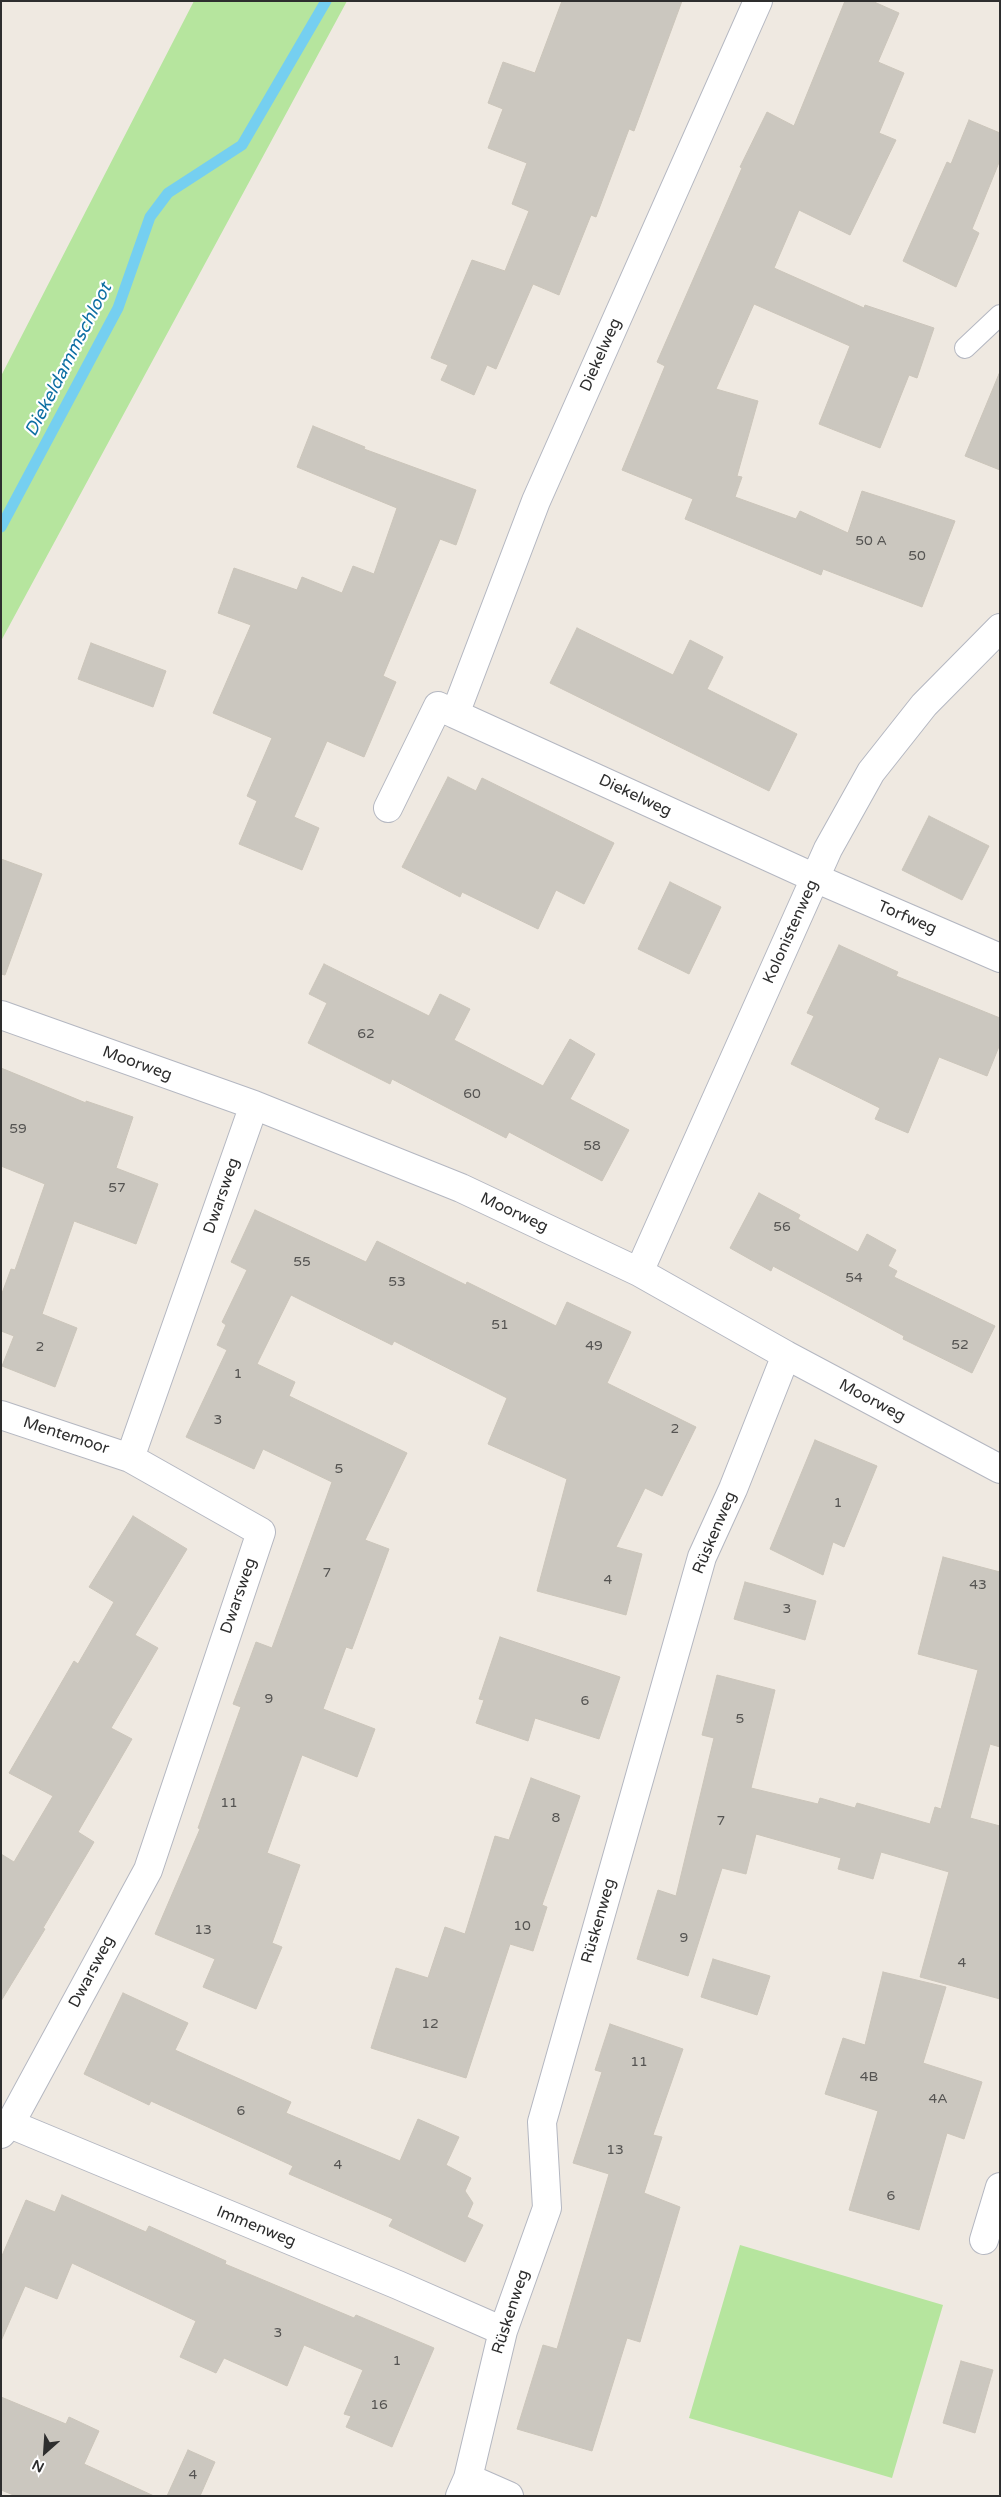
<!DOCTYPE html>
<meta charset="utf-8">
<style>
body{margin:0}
#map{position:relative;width:1001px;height:2497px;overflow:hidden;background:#efe9e1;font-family:"Varela Round",sans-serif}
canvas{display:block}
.frame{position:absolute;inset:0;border:2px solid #2e2e2e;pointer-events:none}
.north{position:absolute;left:20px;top:2427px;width:50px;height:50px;-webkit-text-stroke:4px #fff;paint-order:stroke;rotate:206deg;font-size:14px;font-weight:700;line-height:20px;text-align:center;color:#2e2e2e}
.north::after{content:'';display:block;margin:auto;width:18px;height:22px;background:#2e2e2e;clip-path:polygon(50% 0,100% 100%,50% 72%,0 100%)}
</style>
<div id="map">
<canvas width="1001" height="2497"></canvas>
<div class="frame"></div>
<div class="north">N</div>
</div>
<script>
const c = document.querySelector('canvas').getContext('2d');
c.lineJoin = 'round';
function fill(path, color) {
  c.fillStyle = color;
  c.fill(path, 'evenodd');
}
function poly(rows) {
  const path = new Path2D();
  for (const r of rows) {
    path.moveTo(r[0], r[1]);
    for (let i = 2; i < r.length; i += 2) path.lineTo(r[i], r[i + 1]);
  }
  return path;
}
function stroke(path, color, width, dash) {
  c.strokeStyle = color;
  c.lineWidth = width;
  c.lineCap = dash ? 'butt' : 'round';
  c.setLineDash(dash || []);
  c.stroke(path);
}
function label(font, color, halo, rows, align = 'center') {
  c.font = font + ' "Varela Round",sans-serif';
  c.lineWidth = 4.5;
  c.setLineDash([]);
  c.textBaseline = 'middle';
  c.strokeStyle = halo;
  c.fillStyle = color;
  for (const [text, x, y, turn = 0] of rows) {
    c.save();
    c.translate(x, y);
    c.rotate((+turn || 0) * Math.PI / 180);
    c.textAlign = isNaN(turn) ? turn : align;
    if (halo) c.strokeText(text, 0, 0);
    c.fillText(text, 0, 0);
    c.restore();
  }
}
fill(poly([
 [194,1,347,1,1,641,1,376],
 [740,2245,943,2305,892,2478,689,2418]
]), '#b6e59e');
stroke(poly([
 [1,527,118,308,150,217,168,193,242,145,326,1]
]), '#75cff0', 11);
const building = poly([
 [562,1,682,1,634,131,629,129,596,217,591,215,559,295,533,284,496,369,487,365,474,395,441,380,448,365,431,358,472,260,505,271,529,211,512,204,527,163,488,148,503,109,488,103,503,62,535,73,562,1],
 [845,1,872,1,899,13,878,62,904,73,879,133,896,140,850,235,799,210,774,268,864,308,865,305,934,328,917,378,909,375,880,448,819,424,850,346,754,304,716,389,758,401,737,476,742,477,735,497,796,519,800,511,848,533,862,491,955,521,922,607,823,569,821,575,685,519,693,499,622,470,665,366,657,362,742,168,740,167,767,112,794,126,845,1],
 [969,120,1000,133,1000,160,972,229,979,233,956,287,903,261,947,162,951,164,969,120],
 [999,374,1000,374,1000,470,965,456,999,374],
 [313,426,365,447,364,449,476,490,456,545,440,539,383,676,396,682,364,757,327,741,294,817,319,828,302,870,239,844,257,801,247,796,272,738,213,713,251,625,218,613,234,568,297,590,302,577,342,593,353,566,374,574,397,508,297,467,313,426],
 [577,628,673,675,690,640,723,657,707,689,797,734,769,791,550,683,577,628],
 [91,643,166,671,153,707,78,679,91,643],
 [448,777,476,791,482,778,614,843,584,904,556,890,538,929,462,892,460,897,402,867,448,777],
 [929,816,989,846,962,900,902,870,929,816],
 [1,859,42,874,5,975,1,974,1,859],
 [670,882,721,907,689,974,638,949,670,882],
 [839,945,898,972,896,976,1000,1018,1000,1044,987,1076,939,1057,908,1133,875,1119,880,1108,791,1064,814,1016,807,1013,839,945],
 [324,964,429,1016,440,994,470,1009,454,1040,543,1086,570,1039,595,1054,570,1099,629,1130,602,1181,509,1132,506,1138,392,1079,390,1084,308,1043,327,1003,309,994,324,964],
 [1,1068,86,1103,86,1101,133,1117,116,1168,158,1184,136,1244,74,1221,42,1314,77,1328,55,1387,2,1366,14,1336,1,1331,1,1296,11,1269,15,1270,45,1184,1,1166,1,1068],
 [759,1193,800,1215,798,1219,858,1252,867,1234,896,1250,888,1266,897,1271,894,1277,995,1326,972,1373,903,1339,904,1336,773,1266,771,1271,730,1248,759,1193],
 [255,1210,366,1262,377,1241,466,1285,467,1282,556,1326,567,1302,631,1332,607,1383,696,1427,662,1496,645,1488,616,1547,642,1554,626,1615,537,1591,567,1479,488,1444,507,1398,394,1341,392,1345,291,1295,257,1364,295,1382,289,1396,407,1453,365,1540,389,1549,352,1649,346,1647,323,1709,375,1729,357,1777,302,1755,267,1853,300,1865,272,1943,282,1947,256,2009,203,1987,215,1959,155,1934,200,1829,198,1828,241,1707,233,1704,256,1642,272,1648,332,1482,263,1449,254,1469,186,1437,227,1350,217,1345,226,1325,222,1322,247,1270,231,1262,255,1210],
 [815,1440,877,1466,844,1547,833,1542,823,1575,770,1549,815,1440],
 [133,1516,187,1549,135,1635,158,1648,111,1728,132,1739,78,1832,94,1842,43,1928,45,1929,1,2001,1,1854,14,1862,53,1796,9,1773,74,1661,78,1664,114,1602,89,1587,133,1516],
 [943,1557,1000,1572,1000,1747,990,1744,970,1818,1000,1826,1000,1999,920,1977,949,1872,881,1852,873,1879,838,1869,841,1858,756,1834,746,1874,722,1868,688,1976,637,1959,658,1890,676,1896,714,1738,702,1735,717,1675,775,1690,751,1788,818,1804,820,1798,855,1808,857,1803,930,1824,935,1807,941,1809,978,1670,918,1654,943,1557],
 [745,1582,816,1601,805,1640,734,1619,745,1582],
 [500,1637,620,1677,599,1739,535,1718,528,1741,476,1723,484,1700,479,1699,500,1637],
 [531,1778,580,1796,542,1905,547,1907,533,1951,510,1944,466,2078,371,2048,396,1968,428,1978,445,1927,465,1934,495,1836,509,1840,531,1778],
 [713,1959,770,1976,757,2015,701,1997,713,1959],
 [883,1972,946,1987,923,2063,982,2082,964,2139,947,2133,919,2230,849,2210,878,2111,825,2094,843,2038,865,2045,883,1972],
 [123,1993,188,2023,175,2050,291,2102,286,2113,400,2161,418,2119,459,2137,446,2165,471,2178,465,2191,473,2203,467,2217,483,2225,465,2262,389,2226,393,2219,289,2174,293,2166,151,2101,149,2105,84,2074,123,1993],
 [610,2024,683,2049,653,2135,662,2137,644,2193,680,2207,640,2342,627,2338,592,2451,517,2429,543,2345,557,2349,609,2174,573,2163,602,2072,595,2070,610,2024],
 [62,2195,146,2232,149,2226,226,2261,225,2264,354,2318,356,2315,434,2348,392,2447,346,2427,351,2416,344,2414,363,2370,304,2345,287,2386,224,2358,216,2373,180,2357,196,2321,72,2263,57,2299,25,2286,1,2341,1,2258,26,2200,55,2212,62,2195],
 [961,2361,993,2370,975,2433,943,2423,961,2361],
 [1,2397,66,2424,69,2417,99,2431,84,2464,154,2496,16,2496,1,2490,1,2397],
 [188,2450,215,2462,200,2496,167,2496,188,2450]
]);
fill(building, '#cbc7bf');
stroke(building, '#cbc5ba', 1);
const service = poly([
 [965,348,1000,315]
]);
const minor = poly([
 [758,1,536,501,455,714,815,878,1000,958],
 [388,808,438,706,455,714],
 [1,1015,254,1105,461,1188,639,1272,786,1355,1000,1469],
 [639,1272,828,849,871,772,924,705,1000,628],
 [1,1415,130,1458],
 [10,2124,398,2285,503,2331],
 [1,2134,10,2124,148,1870,261,1532,130,1458,254,1105],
 [984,2240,1000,2187],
 [468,2478,509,2496],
 [460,2496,468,2478,503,2331,547,2208,542,2122,702,1557,733,1489,786,1355]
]);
stroke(service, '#b4b7c1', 22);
stroke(minor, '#b4b7c1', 30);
stroke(service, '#fff', 20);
stroke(minor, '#fff', 28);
label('14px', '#555452', null, [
 ["50 A",871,541],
 ["50",917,556],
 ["62",366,1034],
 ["60",472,1094],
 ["59",18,1129],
 ["58",592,1146],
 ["57",117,1188],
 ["56",782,1227],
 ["55",302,1262],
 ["54",854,1278],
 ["53",397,1282],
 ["51",500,1325],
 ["52",960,1345],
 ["49",594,1346],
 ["2",40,1347],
 ["1",238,1374],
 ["3",218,1420],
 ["2",675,1429],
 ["5",339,1469],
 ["1",838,1503],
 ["7",327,1573],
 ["4",608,1580],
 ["43",978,1585],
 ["3",787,1609],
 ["9",269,1699],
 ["6",585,1701],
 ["5",740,1719],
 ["11",229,1803],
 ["8",556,1818],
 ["7",721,1821],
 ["10",522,1926],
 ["13",203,1930],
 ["9",684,1938],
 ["4",962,1963],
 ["12",430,2024],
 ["11",639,2062],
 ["4B",869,2077],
 ["4A",938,2099],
 ["6",241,2111],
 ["13",615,2150],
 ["4",338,2165],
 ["6",891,2196],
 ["3",278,2333],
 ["1",397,2361],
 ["16",379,2405],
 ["4",193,2475]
]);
label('16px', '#2e2e2e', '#fff', [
 ["Diekelweg",601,355,-66],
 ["Diekelweg",635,796,25],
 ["Torfweg",907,918,23],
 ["Kolonistenweg",791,932,-66],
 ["Moorweg",137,1064,20],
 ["Dwarsweg",222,1196,-71],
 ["Moorweg",514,1213,25],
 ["Moorweg",872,1401,28],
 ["Mentemoor",66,1436,18],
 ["Rüskenweg",715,1533,-67],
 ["Dwarsweg",239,1596,-71],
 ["Rüskenweg",599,1921,-74],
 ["Dwarsweg",92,1972,-62],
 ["Immenweg",256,2227,22],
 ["Rüskenweg",511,2312,-72]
]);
label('italic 18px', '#0d6fa3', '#fff', [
 ["Diekeldammschloot",69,360,-63]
]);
</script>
